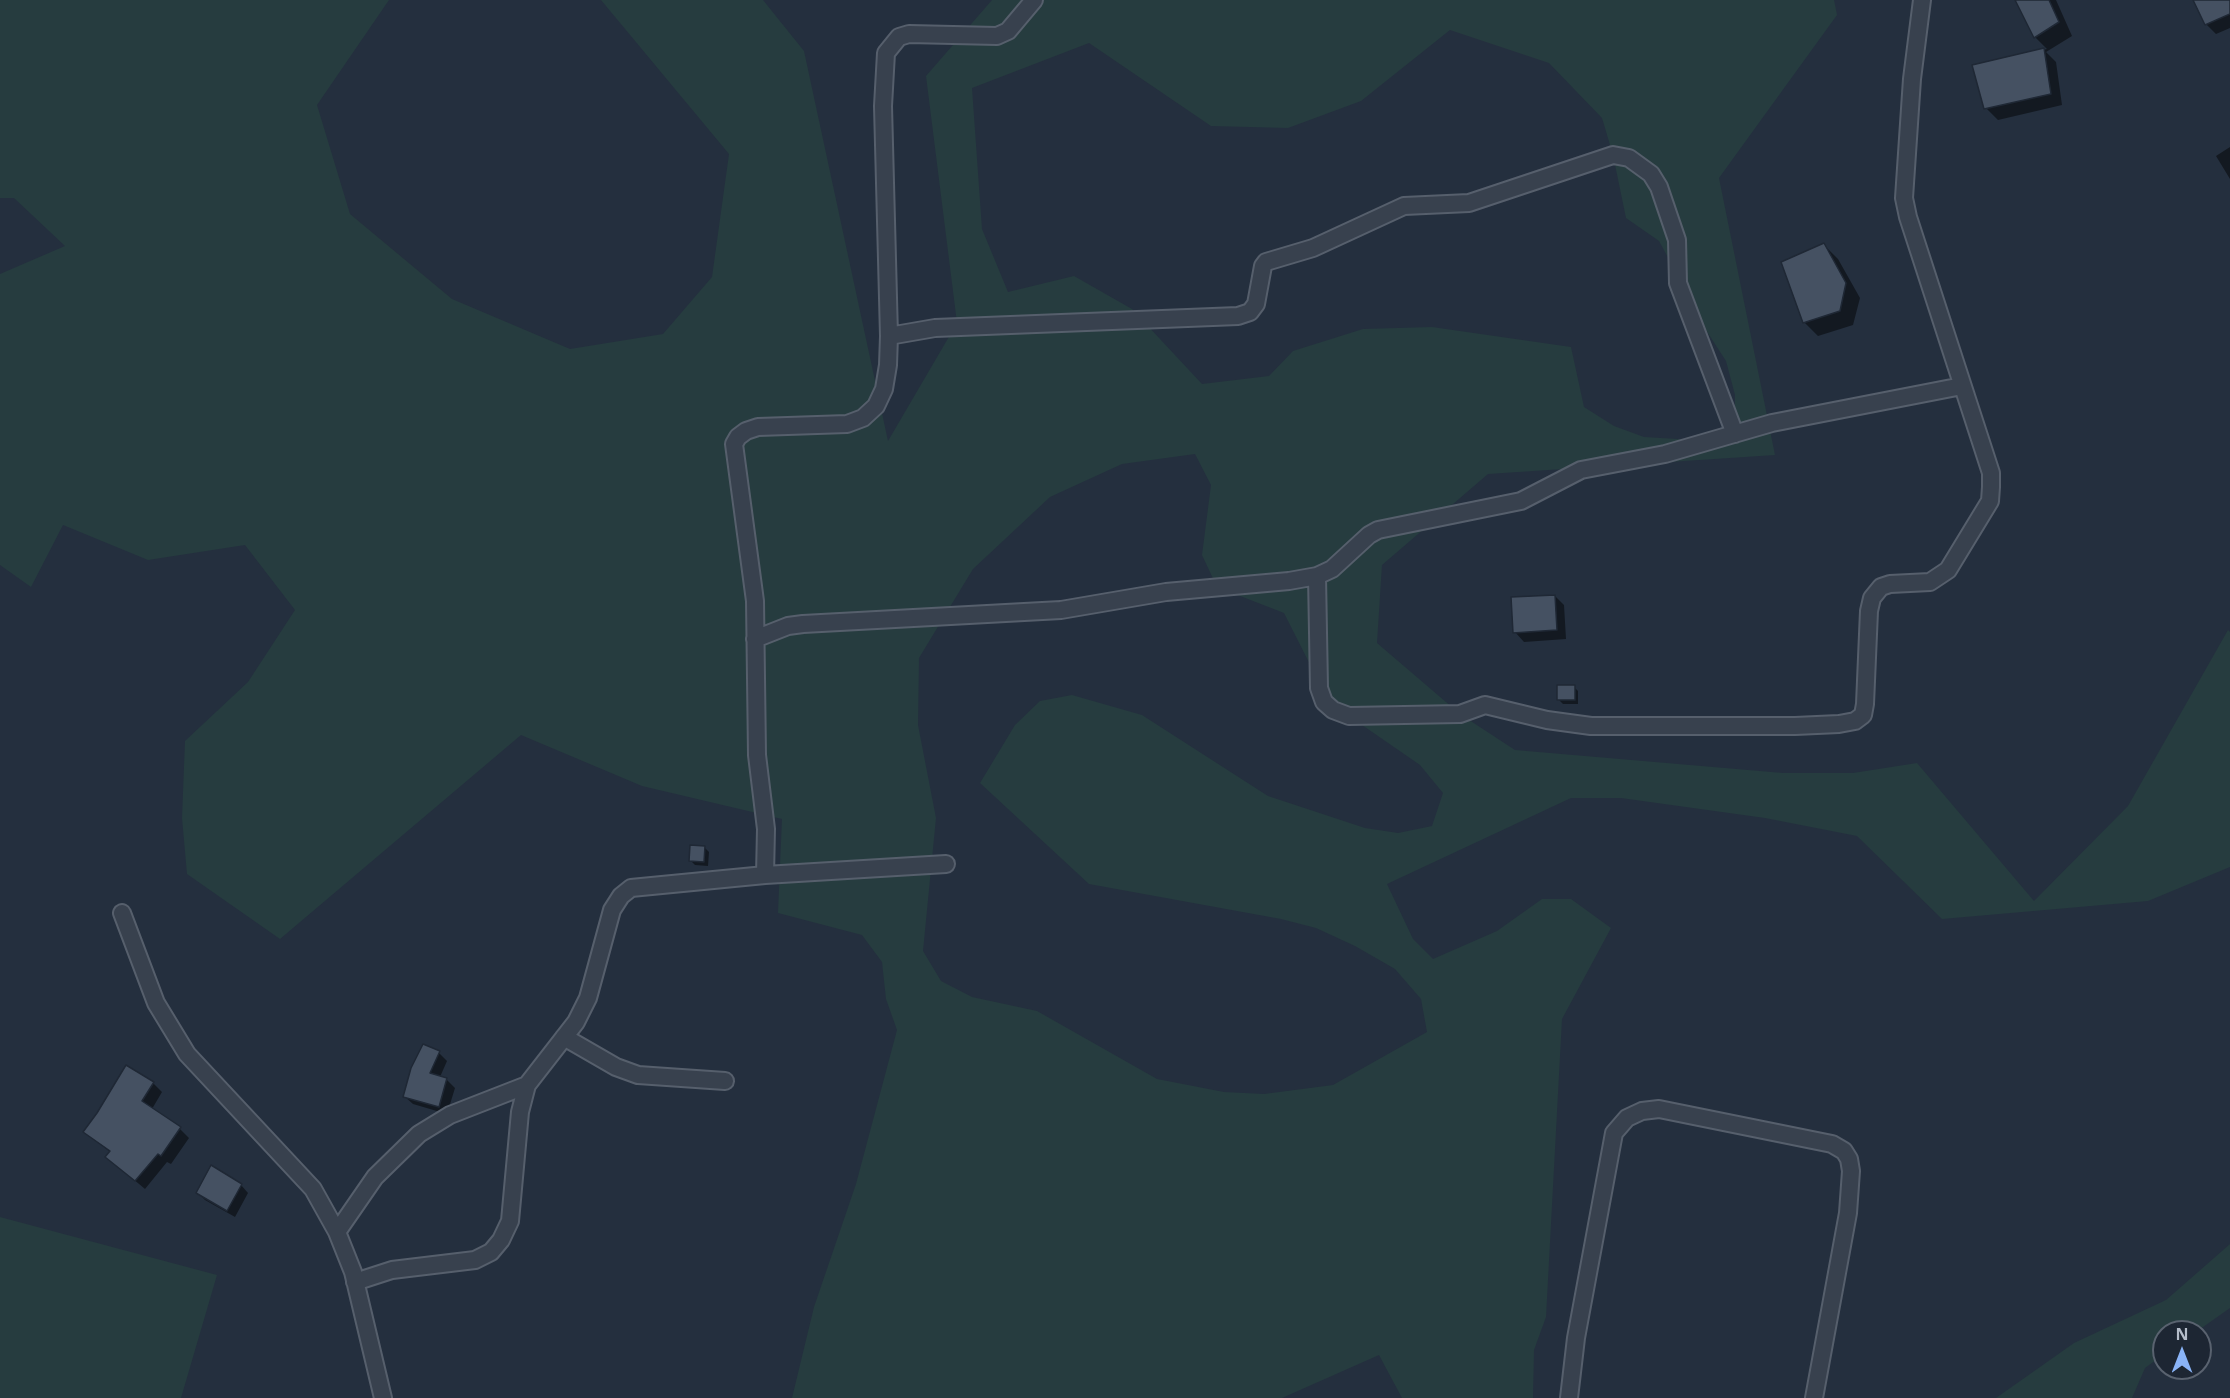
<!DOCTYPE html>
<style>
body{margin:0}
#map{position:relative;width:2230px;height:1398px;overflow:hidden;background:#242f3e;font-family:"Open Sans",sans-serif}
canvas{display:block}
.north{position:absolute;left:2152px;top:1320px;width:60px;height:60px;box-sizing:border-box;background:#1d2633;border:2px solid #59626f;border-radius:50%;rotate:0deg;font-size:16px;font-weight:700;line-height:24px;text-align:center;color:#b4bcc9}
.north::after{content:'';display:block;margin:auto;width:21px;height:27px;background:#8ab4f8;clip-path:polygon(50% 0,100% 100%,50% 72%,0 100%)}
</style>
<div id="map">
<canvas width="2230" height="1398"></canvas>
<div class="north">N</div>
</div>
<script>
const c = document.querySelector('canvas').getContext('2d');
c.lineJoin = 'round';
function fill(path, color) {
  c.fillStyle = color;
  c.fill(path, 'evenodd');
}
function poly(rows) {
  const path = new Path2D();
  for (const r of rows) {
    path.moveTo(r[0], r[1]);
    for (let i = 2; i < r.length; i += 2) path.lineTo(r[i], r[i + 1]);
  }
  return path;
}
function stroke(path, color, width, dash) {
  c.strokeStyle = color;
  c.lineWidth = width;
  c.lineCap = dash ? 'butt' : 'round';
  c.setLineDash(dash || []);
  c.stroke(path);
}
fill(poly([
 [0,0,389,0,317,105,350,214,452,299,570,349,663,334,712,277,729,154,601,0,763,0,804,51,888,441,957,323,926,76,992,0,1834,0,1837,15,1719,178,1775,455,1488,474,1382,565,1377,643,1460,714,1515,750,1783,773,1853,773,1917,763,2034,901,2128,806,2228,630,2230,632,2230,867,2148,901,1942,919,1857,836,1765,818,1621,798,1571,798,1387,884,1413,939,1433,959,1497,931,1542,899,1571,899,1611,928,1562,1019,1546,1317,1534,1350,1533,1398,1402,1398,1379,1355,1282,1398,582,1398,792,1398,814,1307,856,1184,897,1030,886,999,882,962,862,935,778,913,782,819,642,786,521,735,280,939,187,874,182,818,185,741,248,682,295,610,245,545,148,560,63,525,31,587,0,565,0,274,65,246,14,198,0,198],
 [1450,30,1549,63,1602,118,1613,155,1626,218,1659,241,1677,274,1682,293,1726,361,1735,395,1735,433,1711,441,1644,437,1614,426,1584,407,1571,347,1432,327,1363,329,1293,351,1269,376,1202,384,1132,309,1074,276,1008,292,982,229,972,88,1089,43,1211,126,1288,128,1361,101],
 [1195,454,1211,485,1202,555,1217,587,1284,613,1333,710,1349,716,1420,765,1443,793,1432,826,1398,833,1365,828,1268,796,1142,715,1072,695,1040,701,1015,725,980,783,1089,884,1281,919,1316,928,1355,946,1395,969,1421,999,1427,1032,1333,1085,1264,1094,1224,1092,1157,1079,1037,1011,972,997,941,981,923,951,936,818,918,725,919,658,973,569,1050,497,1122,464],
 [0,1217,217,1275,181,1398,0,1398],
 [2230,1244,2230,1308,2196,1332,2164,1332,2164,1354,2145,1368,2132,1398,1996,1398,2074,1343,2166,1300]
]), '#263c3f');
fill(poly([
 [2016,0,2056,0,2072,36,2046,52,2056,62,2062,105,1998,120,1986,108,1974,66,2047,49,2035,37],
 [2195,0,2230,0,2230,28,2216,34,2206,24],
 [2230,147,2230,179,2216,156],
 [1824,245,1838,259,1860,298,1853,325,1818,336,1804,322],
 [1555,596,1564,605,1566,639,1524,642,1515,632],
 [1574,687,1578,691,1578,704,1563,704,1559,700],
 [705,848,709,852,708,866,695,865,691,861],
 [439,1053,447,1061,440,1077,446,1079,455,1088,447,1114,413,1104,404,1096],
 [153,1083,162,1092,152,1109,180,1129,189,1138,171,1164,167,1162,145,1189,107,1157,110,1152,85,1132],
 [241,1185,248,1193,235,1217,205,1200,197,1192]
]), '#0007');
const building = poly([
 [2015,0,2049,0,2059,22,2034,38,2015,0],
 [2193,0,2230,0,2230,14,2205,25,2193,0],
 [2044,48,2051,94,1984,109,1972,65,2044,48],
 [1824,243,1846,283,1840,311,1803,323,1781,262,1824,243],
 [1555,595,1557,630,1513,633,1511,597,1555,595],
 [1557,685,1575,685,1575,700,1557,700,1557,685],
 [690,845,705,846,704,862,689,861,690,845],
 [423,1044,440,1051,430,1073,447,1078,439,1107,403,1097,411,1068,423,1044],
 [126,1065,154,1082,142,1101,181,1127,161,1156,158,1154,135,1181,105,1157,110,1151,83,1132,97,1113,126,1065],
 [211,1165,242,1184,227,1211,196,1193,211,1165]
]);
fill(building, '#455162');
stroke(building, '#1f2835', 1.5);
const street = poly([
 [889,336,935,328,1238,316,1250,312,1256,304,1263,266,1266,262,1313,248,1404,206,1469,203,1613,155,1629,158,1651,174,1659,187,1677,240,1678,283,1735,434],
 [1317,576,1319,688,1324,702,1333,710,1349,716,1460,714,1485,705,1547,720,1591,726,1795,726,1839,724,1855,721,1863,715,1865,704,1869,611,1872,598,1881,587,1890,584,1930,582,1948,570,1990,501,1991,487,1991,473,1908,217,1904,198,1912,79,1922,0],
 [755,639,788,626,803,624,1061,610,1166,592,1289,581,1317,576,1332,569,1369,535,1378,530,1521,501,1581,470,1665,454,1772,423,1962,386],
 [765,875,766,829,757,755,755,601,734,444,738,437,746,431,758,427,847,424,863,418,876,406,884,389,888,365,889,336,883,106,886,53,899,37,909,34,997,36,1008,31,1034,0],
 [122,913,156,1003,187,1054,313,1189,337,1232,353,1272,383,1398],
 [564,1037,616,1067,638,1075,725,1081],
 [337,1232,375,1177,419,1134,450,1115,527,1085,576,1022,588,998,612,910,621,896,631,888,765,875,946,864],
 [355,1282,392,1270,475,1260,491,1252,501,1240,510,1221,520,1112,527,1085],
 [1569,1398,1576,1338,1614,1133,1627,1118,1642,1111,1659,1109,1832,1144,1844,1151,1849,1159,1851,1171,1848,1213,1814,1398]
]);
stroke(street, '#565f6c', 20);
stroke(street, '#38414e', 16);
</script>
